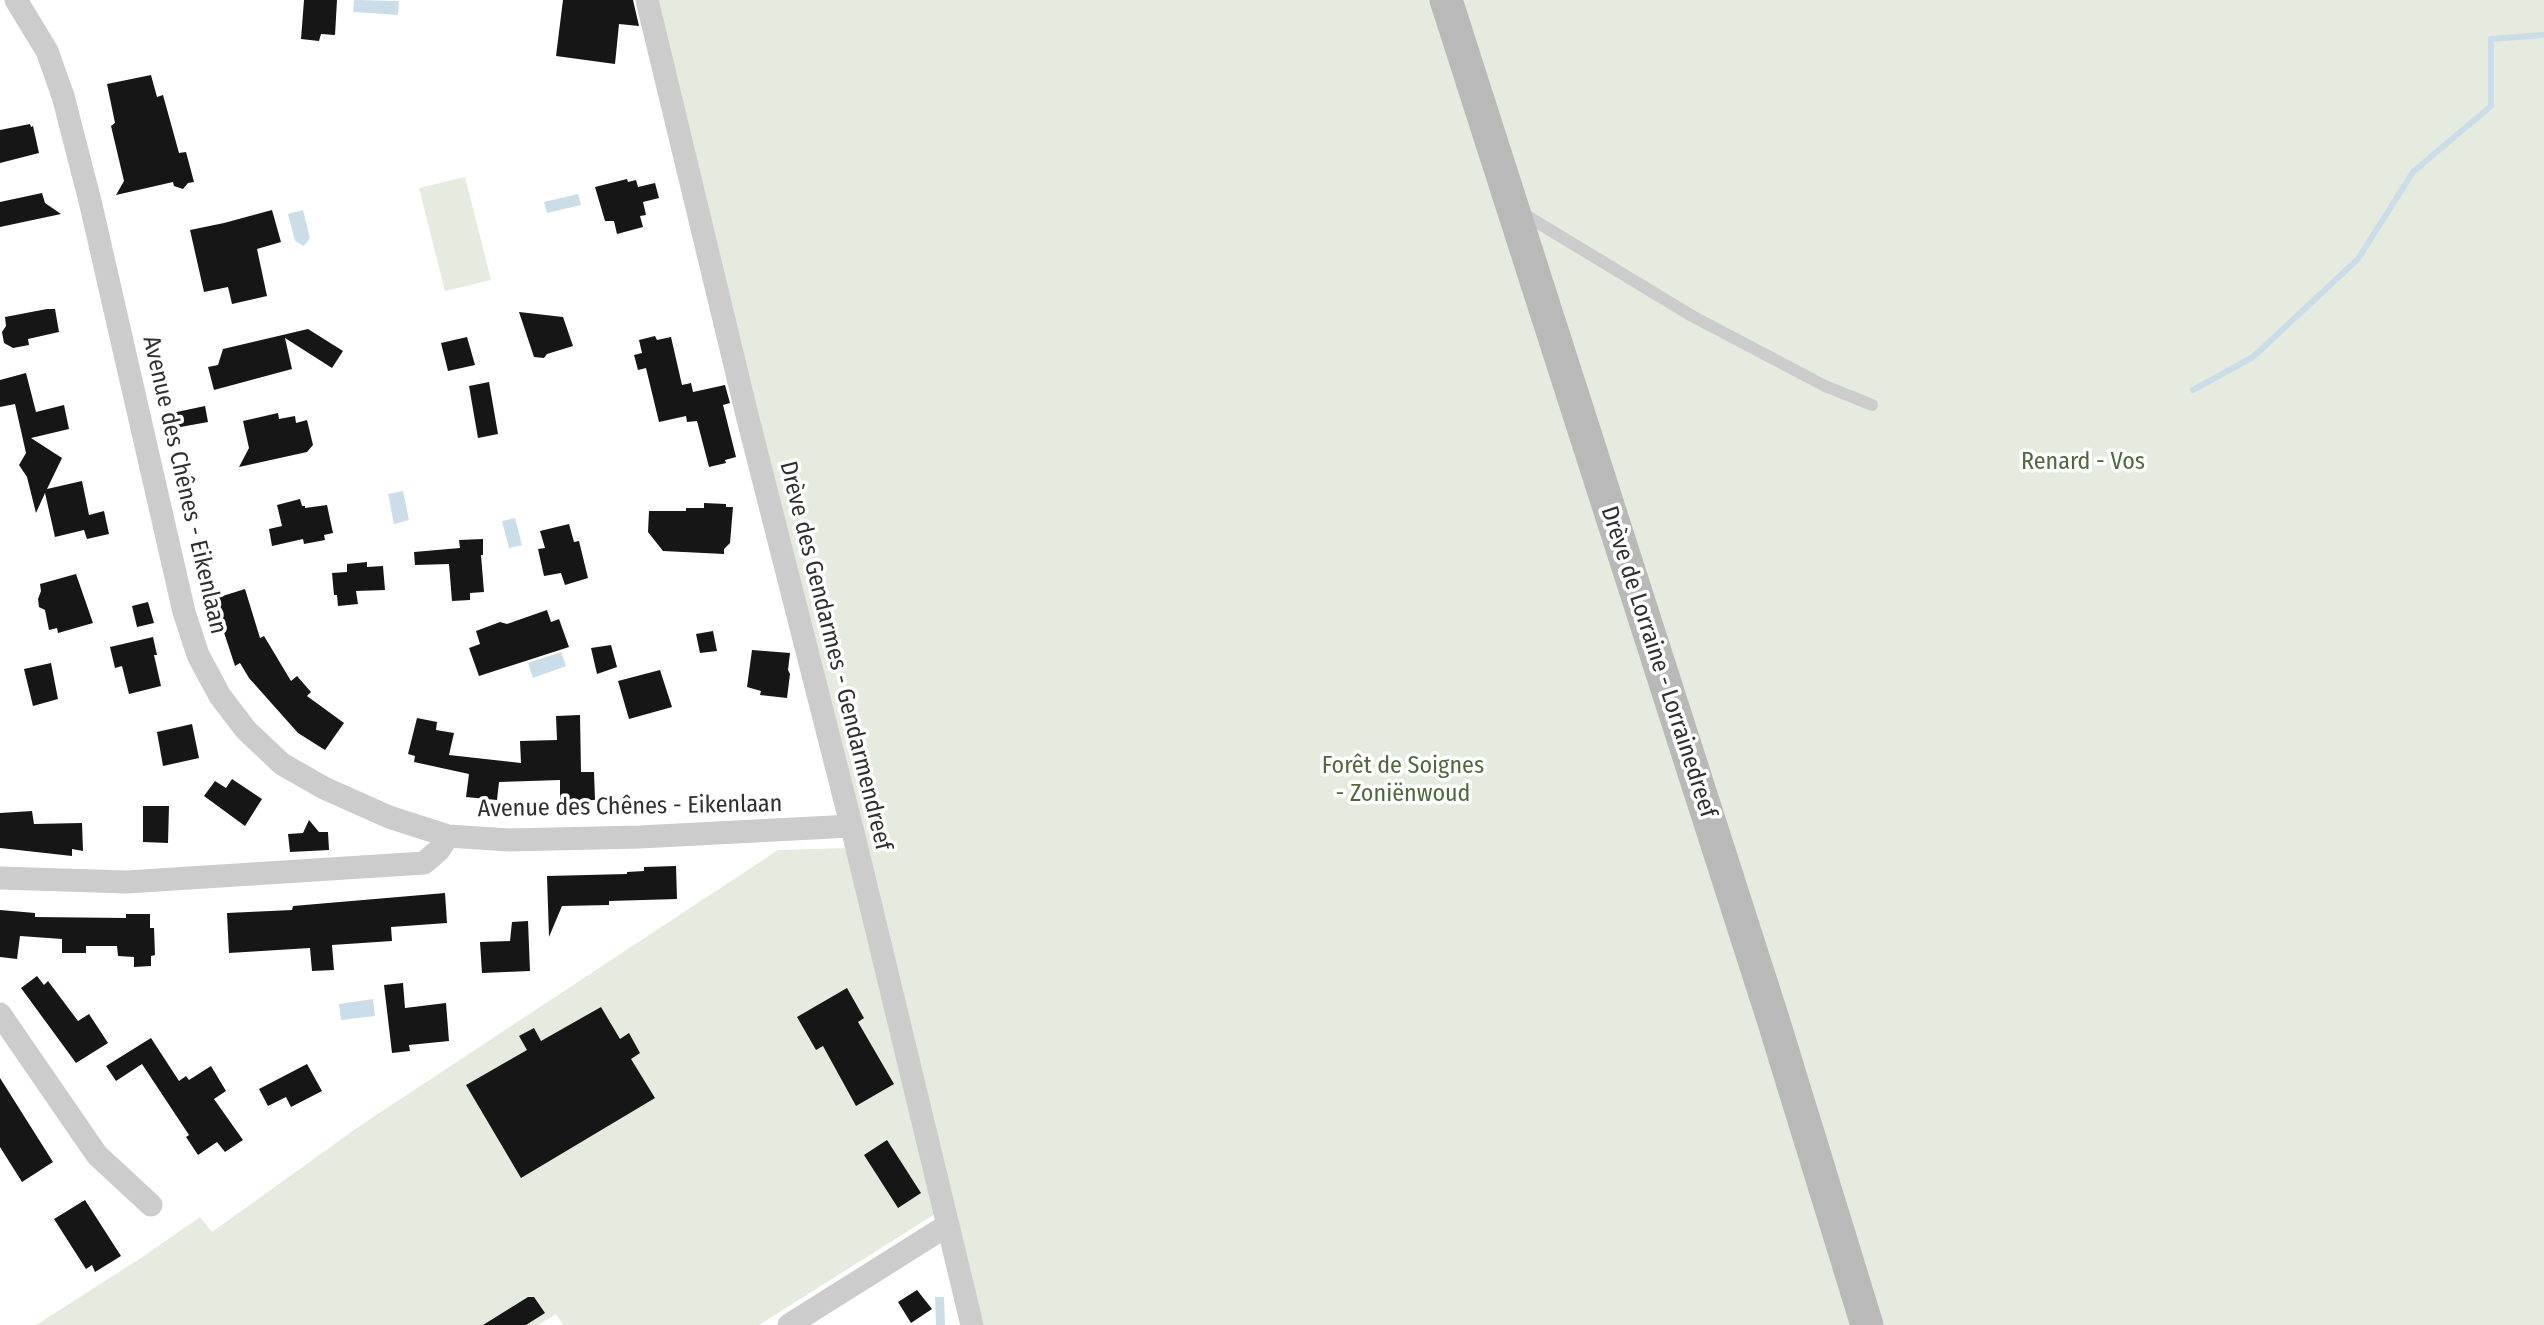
<!DOCTYPE html>
<meta charset="utf-8">
<style>
body{margin:0}
canvas{display:block;background:#fff}
</style>
<canvas width="2544" height="1325"></canvas>
<script>
const c = document.querySelector('canvas').getContext('2d');
c.lineJoin = 'round';
function fill(path, color) {
  c.fillStyle = color;
  c.fill(path, 'evenodd');
}
function poly(rows) {
  const path = new Path2D();
  for (const r of rows) {
    path.moveTo(r[0], r[1]);
    for (let i = 2; i < r.length; i += 2) path.lineTo(r[i], r[i + 1]);
  }
  return path;
}
function stroke(path, color, width, dash) {
  c.strokeStyle = color;
  c.lineWidth = width;
  c.lineCap = dash ? 'butt' : 'round';
  c.setLineDash(dash || []);
  c.stroke(path);
}
function label(font, color, halo, rows, align = 'center') {
  c.font = font + ' "Fira Sans Condensed",sans-serif';
  c.lineWidth = 7;
  c.setLineDash([]);
  c.textBaseline = 'middle';
  c.strokeStyle = halo;
  c.fillStyle = color;
  for (const [text, x, y, turn = 0] of rows) {
    c.save();
    c.translate(x, y);
    c.rotate((+turn || 0) * Math.PI / 180);
    c.textAlign = isNaN(turn) ? turn : align;
    if (halo) c.strokeText(text, 0, 0);
    c.fillText(text, 0, 0);
    c.restore();
  }
}
fill(poly([
 [651,0,2544,0,2544,1325,977,1325],
 [465,177,491,280,445,291,419,188],
 [849,848,938,1212,759,1325,563,1325,556,1314,538,1325,36,1325,141,1258,200,1217,212,1232,361,1125,778,850]
]), '#e5ebde');
fill(poly([
 [354,0,399,1,398,15,353,12],
 [578,194,581,205,547,213,544,202],
 [303,210,310,238,304,246,295,241,288,214],
 [403,491,409,520,394,524,388,494],
 [515,518,522,545,509,548,502,521],
 [561,652,566,666,533,678,528,663],
 [373,999,375,1016,341,1020,339,1004],
 [935,1297,944,1297,945,1325,936,1325]
]), '#ccddea');
stroke(poly([
 [2193,390,2253,357,2358,259,2413,172,2491,106,2491,39,2544,35]
]), '#ccddea', 6);
fill(poly([
 [304,0,337,0,335,35,321,34,319,41,301,39],
 [563,0,633,0,639,26,619,24,615,64,556,56],
 [151,75,157,97,163,95,179,153,186,152,194,182,188,183,183,189,174,186,173,182,116,195,124,181,111,126,115,123,107,84],
 [30,124,31,127,33,126,39,153,0,163,0,130],
 [627,179,628,182,636,180,638,187,655,183,659,198,643,202,646,215,640,216,643,227,617,234,614,221,605,221,595,187],
 [42,193,45,203,61,214,0,227,0,202],
 [272,210,281,242,257,249,267,296,232,304,228,287,204,292,190,230,224,223],
 [47,309,55,309,59,332,28,339,29,345,13,348,4,343,2,332,6,326,5,317],
 [519,312,563,317,573,346,547,354,544,358,534,357],
 [308,329,343,351,332,368,285,338,292,369,214,390,208,367,218,365,223,349],
 [655,336,657,340,671,337,682,385,691,383,693,392,725,385,730,403,723,405,736,457,725,460,726,463,709,467,697,421,687,422,686,416,659,422,646,368,638,370,634,355,642,353,639,340],
 [467,337,475,365,448,371,441,343],
 [26,373,36,412,64,405,69,429,31,438,62,458,47,489,82,481,89,515,104,511,109,534,87,539,84,530,55,537,45,493,36,513,27,477,19,465,26,453,15,404,0,407,0,380],
 [489,382,498,434,478,438,469,386],
 [205,406,208,422,175,428,172,413],
 [278,413,279,419,295,416,296,423,307,420,313,445,307,452,239,467,249,448,243,421],
 [300,499,302,506,305,506,305,508,327,505,333,533,324,535,325,540,304,544,303,539,272,546,269,529,282,526,277,505],
 [704,503,726,504,726,507,733,507,730,543,724,549,724,554,663,551,648,532,649,511,686,511,686,508,704,508],
 [569,524,574,542,579,541,588,578,565,585,561,573,544,576,538,549,545,548,540,531],
 [483,539,483,555,481,555,484,592,470,593,470,600,452,601,449,564,415,565,414,552,460,548,459,540],
 [367,562,367,567,383,566,385,590,356,591,358,604,338,606,337,595,334,595,332,573,347,572,347,564],
 [76,574,93,623,58,633,57,628,49,630,45,610,39,607,38,599,41,591,40,584],
 [245,589,260,638,264,636,291,681,297,676,311,692,307,696,344,723,325,750,298,733,249,678,240,663,235,666,213,599],
 [148,602,154,623,137,627,132,606],
 [547,610,551,622,559,619,569,647,479,676,469,648,480,644,476,631,500,622,507,624],
 [713,631,717,651,700,653,696,634],
 [153,637,157,655,154,655,161,686,129,694,122,666,115,668,110,647],
 [611,645,617,667,597,674,591,648],
 [752,650,790,653,788,670,790,674,787,698,760,695,761,691,747,687],
 [51,663,58,699,33,706,24,669],
 [660,670,672,707,629,719,618,681],
 [580,715,581,772,594,772,595,800,560,801,560,780,499,782,497,800,466,797,469,774,414,762,415,756,408,754,417,718,437,722,436,730,454,733,449,755,521,763,520,741,557,740,556,716],
 [192,724,199,758,163,766,157,732],
 [232,779,262,799,245,826,204,796,215,781,226,788],
 [143,806,169,806,168,843,143,842],
 [32,811,34,824,82,823,83,851,72,849,72,856,0,848,0,813],
 [309,820,319,832,328,832,329,850,290,852,288,834,303,833],
 [676,866,677,899,609,901,609,905,562,906,549,937,547,876,627,874,627,872,644,871,644,867],
 [445,893,447,923,391,927,392,941,332,945,334,970,312,971,310,948,229,953,227,913,292,910,293,906],
 [0,910,35,913,35,917,126,918,126,914,150,914,150,928,154,928,155,955,151,956,151,966,134,967,134,957,118,956,117,946,86,946,86,953,62,953,62,939,20,936,17,959,0,957],
 [528,921,530,971,482,973,480,942,510,941,512,922],
 [37,976,44,985,48,981,78,1021,89,1014,108,1043,76,1063,21,988],
 [403,983,405,1008,446,1003,449,1041,409,1045,410,1051,392,1053,384,985],
 [847,988,864,1018,858,1022,894,1084,856,1106,823,1046,816,1050,797,1017],
 [601,1007,620,1039,629,1033,640,1053,631,1059,655,1098,521,1178,466,1085,527,1050,519,1036,534,1028,541,1041],
 [151,1038,179,1081,186,1076,189,1080,211,1066,226,1091,214,1099,243,1140,225,1152,217,1142,198,1155,186,1137,189,1135,142,1064,116,1081,106,1066],
 [307,1064,322,1091,291,1107,286,1097,268,1106,259,1089],
 [0,1078,53,1162,22,1182,0,1147],
 [887,1140,921,1193,898,1208,864,1155],
 [85,1200,121,1256,95,1272,92,1265,86,1269,54,1219],
 [917,1290,932,1309,911,1323,898,1302],
 [528,1297,534,1297,545,1313,526,1325,483,1325]
]), '#161616');
stroke(poly([
 [1522,213,1692,316,1825,386,1872,405]
]), '#ccc', 12);
stroke(poly([
 [16,0,47,51,63,96,90,201,184,612,198,655,220,696,246,730,282,764,324,788,389,817,448,836,509,840,640,837,851,826],
 [647,0,747,415,854,836,972,1325],
 [0,878,127,882,424,863,439,850,448,836],
 [0,1014,97,1155,151,1205],
 [789,1325,948,1225]
]), '#ccc', 23);
stroke(poly([
 [1446,0,1772,1016,1867,1325]
]), '#b9b9b9', 33);
label('24px', '#516840', '#fff', [
 ["Renard - Vos",2083,462],
 ["Forêt de Soignes",1403,766],
 ["- Zoniënwoud",1403,794]
]);
label('24px', '#2f2f2f', '#fff', [
 ["Avenue des Chênes - Eikenlaan",184,485,77],
 ["Drève des Gendarmes - Gendarmendreef",835,656,76],
 ["Drève de Lorraine - Lorrainedreef",1658,662,72],
 ["Avenue des Chênes - Eikenlaan",630,807,-1]
]);
</script>
